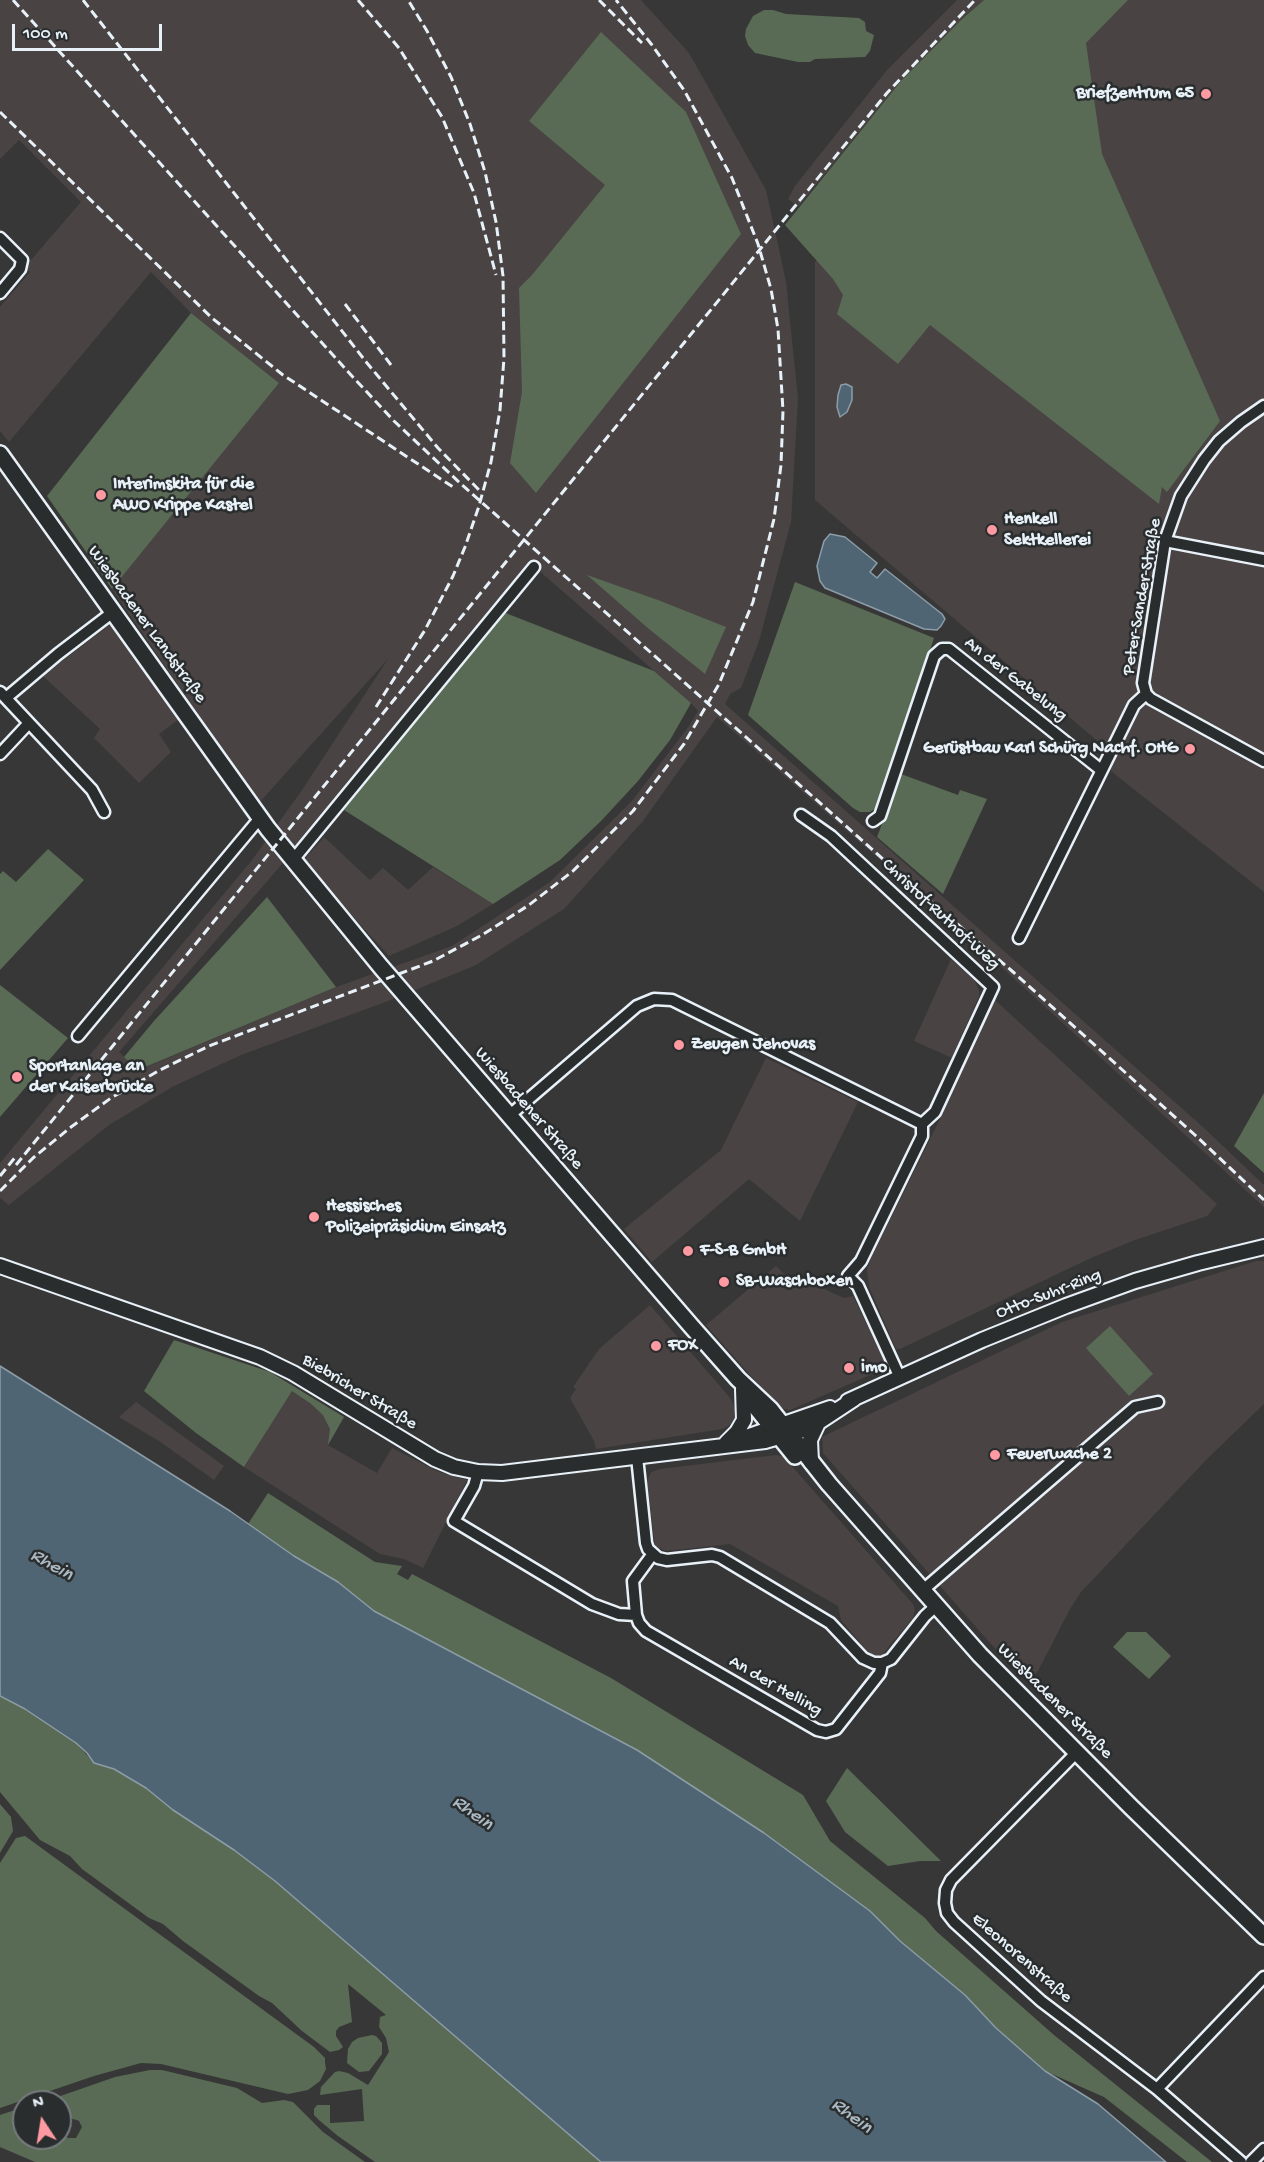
<!DOCTYPE html>
<meta charset="utf-8">
<style>
body{margin:0}
#map{position:relative;width:1264px;height:2162px;overflow:hidden;background:#383738;font-family:"Gochi Hand",sans-serif}
canvas{display:block}
.north{position:absolute;left:12px;top:2090px;width:60px;height:60px;box-sizing:border-box;background:#2a2d2e;border:2px solid #767b7f;border-radius:50%;rotate:348deg;font-size:16px;font-weight:700;line-height:24px;text-align:center;color:#e8f1f8}
.north::after{content:'';display:block;margin:auto;width:21px;height:27px;background:#ff9aa2;clip-path:polygon(50% 0,100% 100%,50% 72%,0 100%)}
.scale{position:absolute;left:12px;top:24px;width:150px;height:27px;box-sizing:border-box;border:3px solid #e8f1f8;border-top:0;padding-left:8px;font-size:18px;line-height:21px;white-space:nowrap;color:#e8f1f8;-webkit-text-stroke:4px #2a2d2e;paint-order:stroke}
</style>
<div id="map">
<canvas width="1264" height="2162"></canvas>
<div class="north">N</div>
<div class="scale">100 m</div>
</div>
<script>
const c = document.querySelector('canvas').getContext('2d');
c.lineJoin = 'round';
function fill(path, color) {
  c.fillStyle = color;
  c.fill(path, 'evenodd');
}
function poly(rows) {
  const path = new Path2D();
  for (const r of rows) {
    path.moveTo(r[0], r[1]);
    for (let i = 2; i < r.length; i += 2) path.lineTo(r[i], r[i + 1]);
  }
  return path;
}
function stroke(path, color, width, dash) {
  c.strokeStyle = color;
  c.lineWidth = width;
  c.lineCap = dash ? 'butt' : 'round';
  c.setLineDash(dash || []);
  c.stroke(path);
}
function label(font, color, halo, rows, align = 'center') {
  c.font = font + ' "Gochi Hand",sans-serif';
  c.lineWidth = 5;
  c.setLineDash([]);
  c.textBaseline = 'middle';
  c.strokeStyle = halo;
  c.fillStyle = color;
  for (const [text, x, y, turn = 0] of rows) {
    c.save();
    c.translate(x, y);
    c.rotate((+turn || 0) * Math.PI / 180);
    c.textAlign = isNaN(turn) ? turn : align;
    if (halo) c.strokeText(text, 0, 0);
    c.fillText(text, 0, 0);
    c.restore();
  }
}
fill(poly([
 [0,0,641,0,689,53,766,190,786,282,798,398,791,522,759,641,741,688,730,694,725,704,1204,1128,1264,1185,1264,1207,974,942,717,717,643,821,564,909,476,965,388,1001,241,1055,172,1087,109,1125,9,1205,0,1198,0,1163,252,860,302,790,388,659,259,803,112,589,279,383,191,313,151,272,9,442,0,431,0,307,30,272,24,268,81,202,19,140,0,159],
 [529,562,691,703,698,711,689,726,632,801,550,882,452,946,336,987,139,1070,119,1052,322,818],
 [957,0,984,0,962,19,901,81,798,207,788,199,795,186,887,70],
 [1075,0,1264,0,1264,892,1112,772,1101,744,815,500,815,262],
 [112,623,182,717,159,734,171,752,139,783,94,738,100,729,43,676],
 [324,837,370,880,383,868,408,890,433,867,493,904,457,926,389,956,314,874,304,860],
 [951,959,974,979,979,991,979,996,952,1058,914,1041],
 [995,1000,1217,1204,1207,1216,1135,1240,1091,1258,900,1349,896,1349,869,1287,867,1270,871,1258,944,1111,942,1110],
 [766,1058,858,1102,800,1221,749,1179,652,1262,624,1229,721,1150],
 [1256,1261,1264,1261,1264,1404,1207,1459,1081,1592,1070,1609,1038,1671,1033,1677,1024,1678,991,1644,823,1453,822,1437,1062,1322],
 [776,1266,786,1276,805,1284,820,1287,844,1298,853,1296,884,1359,884,1369,790,1410,779,1408,706,1325],
 [650,1305,731,1399,735,1409,734,1418,730,1425,722,1429,596,1449,594,1441,570,1398,576,1389,573,1387,599,1349],
 [294,1387,344,1417,328,1445,377,1473,392,1448,439,1472,467,1480,423,1568,404,1559,380,1554,244,1467],
 [136,1402,224,1466,214,1480,159,1441,119,1417],
 [776,1455,783,1456,913,1604,915,1610,913,1618,882,1655,876,1656,868,1652,841,1620,838,1606,730,1544,666,1551,655,1546,647,1482,651,1472,660,1469]
]), '#494343');
fill(poly([
 [984,0,1128,0,1086,43,1102,154,1220,421,1167,492,1162,487,1159,504,930,325,898,364,837,314,843,295,833,279,785,225,901,81,962,19],
 [764,10,773,10,786,14,859,18,865,22,866,31,874,35,870,51,865,57,815,59,810,62,798,62,755,53,748,45,745,36,746,29,753,16],
 [601,32,686,112,741,234,536,493,510,463,522,392,519,288,532,275,605,185,529,121],
 [191,313,279,383,112,589,47,496],
 [587,575,658,600,726,627,705,674,649,629],
 [795,582,934,638,878,807,870,812,860,812,853,808,748,715],
 [503,612,654,671,691,703,670,740,638,781,601,821,560,860,493,904,344,810],
 [901,774,958,795,960,790,987,799,943,894,877,837],
 [48,849,84,880,0,970,0,874,3,871,16,882],
 [267,897,336,987,138,1070,124,1057,154,1021],
 [0,985,68,1038,0,1117],
 [1264,1093,1264,1173,1234,1146],
 [1110,1326,1153,1374,1129,1396,1086,1348],
 [174,1340,270,1372,344,1417,328,1445,330,1429,323,1415,310,1403,292,1391,244,1467,196,1433,144,1391],
 [268,1493,375,1562,402,1566,397,1574,408,1580,412,1574,611,1678,803,1795,830,1841,925,1918,936,1931,1054,2035,1212,2162,1187,2162,1104,2097,1045,2071,996,2028,965,1995,900,1941,870,1911,764,1833,637,1750,374,1611,338,1582,294,1556,248,1524],
 [1127,1632,1146,1632,1171,1656,1149,1679,1113,1647],
 [0,1696,25,1709,76,1743,94,1763,114,1769,146,1788,173,1810,234,1850,275,1881,601,2162,375,2162,338,2136,320,2121,314,2115,314,2109,317,2105,330,2105,330,2123,364,2121,362,2089,320,2095,321,2087,335,2072,339,2071,348,2073,368,2085,389,2052,386,2038,379,2027,380,2017,386,2015,348,1984,352,2022,339,2027,336,2031,336,2036,343,2047,339,2050,330,2052,302,2031,272,2003,259,1996,183,1941,163,1924,149,1918,82,1869,70,1856,40,1840,0,1792],
 [847,1768,941,1861,920,1861,888,1866,845,1832,826,1801],
 [0,1804,11,1817,13,1831,0,1853],
 [25,1836,314,2047,325,2058,325,2063,326,2069,320,2081,308,2090,288,2094,161,2064,141,2063,94,2076,0,2108,0,1863,16,1838],
 [372,2035,376,2036,382,2043,382,2054,369,2071,359,2072,347,2063,348,2049,352,2042,358,2038],
 [150,2070,162,2070,237,2088,262,2103,284,2100,293,2102,323,2132,365,2162,35,2162,0,2147,0,2115,24,2107,24,2138,60,2138,60,2136,69,2138,76,2138,82,2127,79,2121,60,2114,60,2102,48,2102,49,2100,115,2077]
]), '#596b54');
const water = poly([
 [846,384,852,387,852,400,847,412,840,417,837,407,838,395,841,385,846,384],
 [830,534,845,537,877,563,870,572,877,578,885,569,942,614,945,619,941,626,937,630,924,629,825,588,820,581,817,566,824,541,830,534],
 [0,1366,230,1511,294,1556,338,1582,374,1611,637,1750,764,1833,870,1911,900,1941,965,1995,996,2028,1045,2071,1098,2104,1166,2162,601,2162,275,1881,234,1850,173,1810,146,1788,114,1769,94,1763,87,1753,76,1743,25,1709,0,1696,0,1366]
]);
fill(water, '#4f6573');
stroke(water, '#8c9da8', 1.5);
const minor = poly([
 [0,238,22,260,20,269,0,293],
 [1264,406,1241,422,1219,441,1204,460,1181,496,1165,541,1143,683,1146,694,1151,699,1264,761],
 [1165,541,1264,560],
 [0,692,92,790,104,812],
 [6,698,58,654,113,612],
 [0,754,29,723],
 [801,815,831,836,993,987,935,1112,922,1124,922,1136,861,1261,848,1276,858,1286,900,1378],
 [873,821,880,816,934,656,942,649,949,649,1101,770],
 [293,860,534,567],
 [1019,938,1134,705,1146,694],
 [78,1036,260,818],
 [510,1115,637,1006,654,999,672,1000,922,1124],
 [637,1457,646,1543,648,1549,658,1558,667,1560,712,1555,720,1557,830,1623,863,1658,874,1663,882,1663,891,1659,925,1616,937,1605],
 [478,1472,474,1486,454,1521,592,1604,619,1614,636,1615,639,1623,646,1631,817,1730,826,1732,836,1729,880,1673,882,1663],
 [923,1590,1135,1407,1158,1402],
 [636,1615,633,1581,652,1555],
 [1076,1753,951,1880,946,1890,945,1903,947,1913,954,1922,1041,2001,1157,2089,1241,2162],
 [1157,2089,1264,1977],
 [1251,2162,1264,2149]
]);
const tertiary = poly([
 [0,1266,260,1357,293,1373,435,1459,454,1467,478,1472,502,1473,765,1441,810,1428,854,1399],
 [848,1401,982,1340,1066,1306,1135,1281,1198,1263,1264,1247],
 [746,1437,830,1408],
 [726,1443,737,1432,744,1420,743,1389],
 [811,1462,810,1440,818,1423]
]);
const secondary = poly([
 [0,454,268,829,381,967,692,1327,738,1379,770,1409,829,1484,980,1655,1131,1807,1264,1936],
 [746,1395,795,1456]
]);
stroke(minor, '#e8f1f8', 15);
stroke(tertiary, '#e8f1f8', 18);
stroke(secondary, '#e8f1f8', 20);
stroke(minor, '#2a2d2e', 10);
stroke(tertiary, '#2a2d2e', 14);
stroke(secondary, '#2a2d2e', 15);
stroke(poly([
 [13,0,351,375,394,421,460,483,919,891,1012,971,1195,1135,1264,1200],
 [83,0,367,363,438,448,480,491],
 [358,0,399,48,442,117,474,193,496,275],
 [599,0,642,43],
 [0,112,212,318,283,375,456,489],
 [345,304,391,365],
 [376,707,425,630,453,576,465,547,479,506,491,462,500,410,504,358,503,276,496,222,485,172,470,124,451,77,427,31,408,0],
 [16,1165,887,93,975,0],
 [0,1176,17,1155],
 [0,1191,33,1158,71,1127,111,1098,160,1070,209,1046,433,961,482,935,529,905,573,871,633,811,684,744,719,684,753,602,774,519,781,465,783,411,778,329,771,289,758,244,732,178,684,90,652,45,616,0]
]), '#e8f1f8', 3, [9, 4.5]);
for (const [x, y, r, color] of [
 [1206,94,6,"#ff9aa2"],
 [101,495,6,"#ff9aa2"],
 [992,530,6,"#ff9aa2"],
 [1190,749,6,"#ff9aa2"],
 [679,1045,6,"#ff9aa2"],
 [17,1077,6,"#ff9aa2"],
 [314,1217,6,"#ff9aa2"],
 [688,1251,6,"#ff9aa2"],
 [724,1282,6,"#ff9aa2"],
 [656,1346,6,"#ff9aa2"],
 [849,1368,6,"#ff9aa2"],
 [995,1455,6,"#ff9aa2"]
]) {
  const dot = new Path2D();
  dot.arc(x, y, r, 0, 2 * Math.PI);
  c.fillStyle = color;
  c.fill(dot);
  stroke(dot, '#2a2d2e', 2);
}
label('bold 18px', '#e8f1f8', '#2a2d2e', [
 ["Briefzentrum 65",1194,94,"right"],
 ["Interimskita für die",113,485],
 ["AWO Krippe Kastel",113,506],
 ["Henkell",1004,520],
 ["Sektkellerei",1004,541],
 ["Gerüstbau Karl Schürg Nachf. OHG",1178,749,"right"],
 ["Zeugen Jehovas",691,1045],
 ["Sportanlage an",29,1067],
 ["der Kaiserbrücke",29,1088],
 ["Hessisches",326,1207],
 ["Polizeipräsidium Einsatz",326,1228],
 ["F-S-B GmbH",700,1251],
 ["SB-Waschboxen",736,1282],
 ["FOX",668,1346],
 ["imo",861,1368],
 ["Feuerwache 2",1007,1455]
], 'left');
label('18px', '#e8f1f8', '#2a2d2e', [
 ["Peter-Sander-Straße",1143,597,-80],
 ["Wiesbadener Landstraße",146,625,54],
 ["An der Gabelung",1015,680,38],
 ["Christof-Ruthof-Weg",940,915,43],
 ["Wiesbadener Straße",528,1109,49],
 ["Otto-Suhr-Ring",1049,1295,-21],
 ["Biebricher Straße",359,1393,31],
 ["An der Helling",775,1687,30],
 ["Wiesbadener Straße",1054,1702,45],
 ["Eleonorenstraße",1021,1959,41]
]);
label('italic 20px', '#abb9c3', '#2a2d2e', [
 ["Rhein",51,1566,30],
 ["Rhein",472,1814,36],
 ["Rhein",851,2117,37]
]);
</script>
